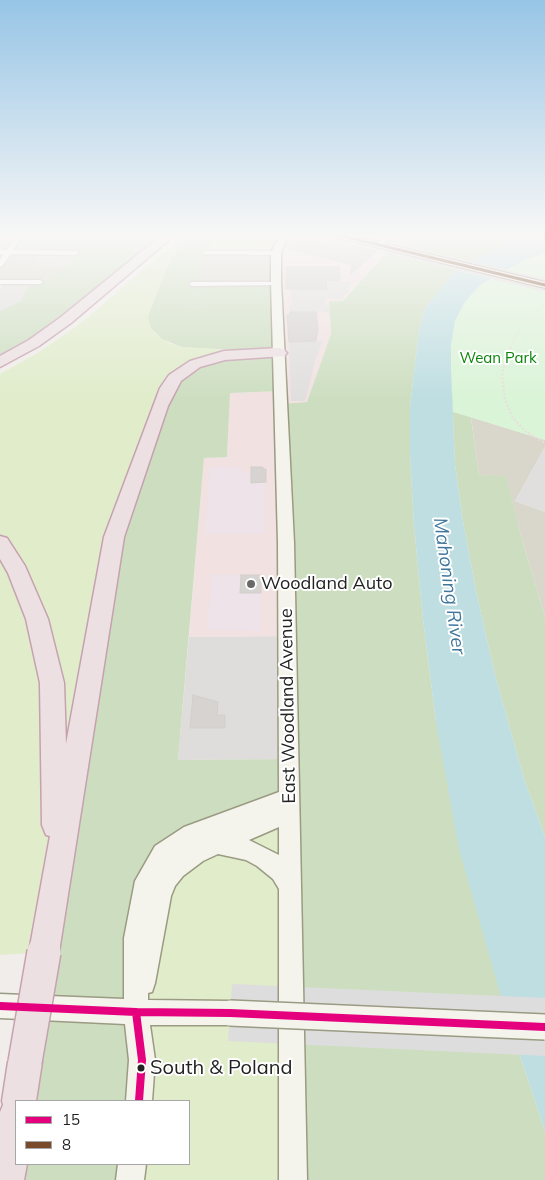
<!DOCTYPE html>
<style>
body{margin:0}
#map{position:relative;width:545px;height:1180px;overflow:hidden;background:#f0edea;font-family:Mulish,sans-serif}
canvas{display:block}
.legend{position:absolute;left:15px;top:1100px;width:175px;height:65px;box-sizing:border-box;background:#fff;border:1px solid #a7a7a7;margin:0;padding:6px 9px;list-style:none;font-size:15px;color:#222}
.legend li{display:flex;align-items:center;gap:10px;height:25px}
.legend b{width:25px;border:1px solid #a7a7a7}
</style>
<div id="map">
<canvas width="545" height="1180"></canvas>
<ul class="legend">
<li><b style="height:6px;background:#e5007d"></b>15</li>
<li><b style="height:6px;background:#7a4b2a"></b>8</li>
</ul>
</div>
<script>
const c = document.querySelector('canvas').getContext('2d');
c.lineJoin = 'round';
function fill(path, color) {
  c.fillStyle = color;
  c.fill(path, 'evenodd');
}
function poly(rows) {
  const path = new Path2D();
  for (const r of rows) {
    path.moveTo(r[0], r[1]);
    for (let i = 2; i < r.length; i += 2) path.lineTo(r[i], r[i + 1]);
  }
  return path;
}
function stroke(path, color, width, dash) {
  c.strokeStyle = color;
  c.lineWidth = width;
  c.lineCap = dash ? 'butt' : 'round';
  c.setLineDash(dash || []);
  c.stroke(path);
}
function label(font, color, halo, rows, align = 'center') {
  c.font = font + ' Mulish,sans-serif';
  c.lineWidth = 4;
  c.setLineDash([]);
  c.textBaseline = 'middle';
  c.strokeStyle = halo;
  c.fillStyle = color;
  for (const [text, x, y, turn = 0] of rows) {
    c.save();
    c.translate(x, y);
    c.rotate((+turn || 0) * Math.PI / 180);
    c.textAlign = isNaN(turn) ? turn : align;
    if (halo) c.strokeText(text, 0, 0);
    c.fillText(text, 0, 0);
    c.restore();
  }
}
fill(poly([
 [0,234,21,234,15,245,76,253,72,263,40,282,0,282],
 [287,636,289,759,178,760,189,637]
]), '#dfdddc');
fill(poly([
 [215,234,403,234,343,301,329,301,331,334,307,402,281,404,287,636,189,637,204,458,227,457,230,393,280,391]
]), '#f1e1e1');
fill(poly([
 [210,467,242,467,243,473,251,473,251,482,265,482,265,534,205,534],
 [212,574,241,575,240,593,261,593,260,631,207,630]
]), '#ede3e9');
fill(poly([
 [8,252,42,252,35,267,65,267,40,282,0,282,0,265],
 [205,253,276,253,276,284,200,284],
 [471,417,545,440,545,447,515,501,545,512,545,617,521,536,506,477,479,475]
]), '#d9d7cc');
fill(poly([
 [185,234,190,234,173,256,166,269,148,317,151,328,156,334,169,343,182,347,263,352,224,356,44,952,0,955,0,374,39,352,81,323],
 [215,234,273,234,268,253,209,253],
 [290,811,293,1180,130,1180,132,1164,189,1164,189,1101,139,1101,142,1060,136,1012,167,879]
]), '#e0ecca');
fill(poly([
 [21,234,170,234,86,304,0,362,0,311,21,300,30,282,40,282,72,263,76,253,8,252,15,245],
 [190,234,215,234,209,253,205,253,200,284,276,284,281,391,230,393,227,457,204,458,178,760,289,759,281,404,307,402,331,334,329,301,343,301,403,234,526,234,501,245,452,275,425,308,419,330,410,407,410,454,414,525,423,619,436,722,504,1007,545,1132,545,1180,293,1180,290,811,152,869,139,1101,19,1101,104,592,168,388,195,364,270,352,182,347,162,339,151,328,148,317,166,269,173,256],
 [545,253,471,418,479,475,506,476,521,536,545,617,545,837,524,779,494,671,476,591,462,516,455,464,451,371],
 [16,1116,16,1164,132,1164,130,1180,6,1180]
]), '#cddec0');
fill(poly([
 [545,253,545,440,453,412,451,371,451,345,455,321,465,302,479,286,501,273,523,261]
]), '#daf4d7');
fill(poly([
 [326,282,352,282,348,292,341,299,325,299,325,305,329,305,329,312,290,312,289,306,292,305,291,289,327,289],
 [4,284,29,284,21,300,0,311,0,289],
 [323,341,316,358,305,401,291,401,289,342],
 [545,447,545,512,515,501]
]), '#e0dfde');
fill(poly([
 [526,234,545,234,545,253,523,261,501,273,479,286,465,302,455,321,451,345,451,371,455,464,462,516,476,591,494,671,524,779,545,837,545,1132,504,1007,459,849,436,722,423,619,414,525,410,454,410,407,419,330,425,308,452,275,501,245]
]), '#bedee2');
fill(poly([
 [395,243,545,279,545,292,385,253],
 [232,984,545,998,545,1056,228,1041]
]), '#dedddd');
const building = poly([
 [300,238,348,250,353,246,376,251,350,275,352,265,288,248,300,238],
 [286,267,339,267,340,281,326,281,327,289,286,289,286,267],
 [290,312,316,312,318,329,316,341,289,342,287,315,290,315,290,312],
 [251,467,263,467,263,469,266,469,266,482,251,483,251,467],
 [241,575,261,575,261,593,240,593,241,575],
 [193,695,218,702,217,715,225,715,225,728,190,728,193,695]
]);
fill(building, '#d7d3d1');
stroke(building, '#d3cfcb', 1);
const street = poly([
 [18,234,24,234,13,250,76,251,79,253,76,255,11,254,2,266,0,267,0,260,4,254,0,254,0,250,7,250,18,234],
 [387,234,393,234,382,246,378,246,378,244,387,234],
 [205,251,276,251,279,253,276,255,203,254,202,253,205,251],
 [0,280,40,280,43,282,40,284,0,284,0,280],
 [276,282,278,283,278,285,192,286,189,284,192,282,276,282]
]);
const secondary = poly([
 [280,234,289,234,281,253,281,281,294,543,307,1180,279,1180,279,889,273,879,257,866,246,860,218,854,203,861,183,876,175,886,171,896,155,983,152,992,148,993,148,1000,230,1001,239,1004,242,1013,239,1022,230,1025,150,1025,155,1060,152,1101,126,1101,129,1060,125,1024,0,1018,0,994,124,999,124,938,135,881,155,846,184,827,279,792,278,543,271,281,271,253,280,234],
 [279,827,279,855,249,840,279,827],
 [118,1164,146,1164,144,1180,116,1180,118,1164]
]);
const primary = poly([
 [329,234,346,234,545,282,545,288,330,236,329,234]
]);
const highway = poly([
 [163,234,176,234,71,323,39,346,0,367,0,356,29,340,61,317,163,234],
 [279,348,284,350,287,353,284,356,225,360,200,367,181,381,168,406,124,537,59,952,55,963,44,967,33,963,29,952,50,836,46,835,42,825,40,683,26,619,8,573,0,559,0,536,7,538,25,566,48,619,64,683,66,744,104,537,160,388,169,375,190,361,224,351,279,348],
 [25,1045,37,1050,42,1062,36,1101,16,1101,16,1164,27,1164,24,1180,0,1180,0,1112,3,1105,2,1101,8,1062,13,1050,25,1045]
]);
stroke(street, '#c7c6c5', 3);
stroke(secondary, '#9b9a82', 3);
stroke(primary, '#a79986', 2);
stroke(highway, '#c6a1af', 3);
stroke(poly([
 [202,293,203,301,200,306,193,308,186,305,190,298,203,292],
 [510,349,521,325,545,304]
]), '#ecdbdb', 1, [1, 1]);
stroke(poly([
 [511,347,506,357,502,376,505,400,513,418,525,431,545,443]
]), '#ecdbdb', 2, [2, 2]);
fill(street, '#fdfcfc');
fill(secondary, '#f4f4ed');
fill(primary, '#f2ece7');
fill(highway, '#ece0e3');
const secondaryBridge = poly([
 [230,1013,545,1027]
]);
const highwayBridge = poly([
 [25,1062,44,952]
]);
stroke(secondaryBridge, '#9b9a82', 28, []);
stroke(highwayBridge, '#c6a1af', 36, []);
stroke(secondaryBridge, '#f4f4ed', 25);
stroke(highwayBridge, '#ece0e3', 33);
stroke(poly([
 [0,1006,136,1012,230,1013,545,1027],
 [136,1012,142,1060,139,1101]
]), '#e5007d', 8);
stroke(poly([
 [334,234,545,285]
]), '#7a4b2a', 3);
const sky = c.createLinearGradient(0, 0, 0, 399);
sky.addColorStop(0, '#97c5e6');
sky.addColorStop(0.59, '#f8f7f6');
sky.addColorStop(1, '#f8f7f600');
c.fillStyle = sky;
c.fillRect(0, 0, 545, 399);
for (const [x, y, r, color] of [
 [251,584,5,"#6a6968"],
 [141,1068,4.5,"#222"]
]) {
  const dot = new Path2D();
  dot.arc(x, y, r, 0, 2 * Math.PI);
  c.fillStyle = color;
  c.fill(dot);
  stroke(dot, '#fff', 2);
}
label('15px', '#0c850b', '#fff', [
 ["Wean Park",498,358]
]);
label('18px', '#222', '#fff', [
 ["Woodland Auto",261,584]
], 'left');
label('18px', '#222', '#fff', [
 ["East Woodland Avenue",288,706,-91]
]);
label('italic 19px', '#42779c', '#fff', [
 ["Mahoning River",449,586,82]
]);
label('20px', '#222', '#fff', [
 ["South & Poland",150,1068]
], 'left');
</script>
